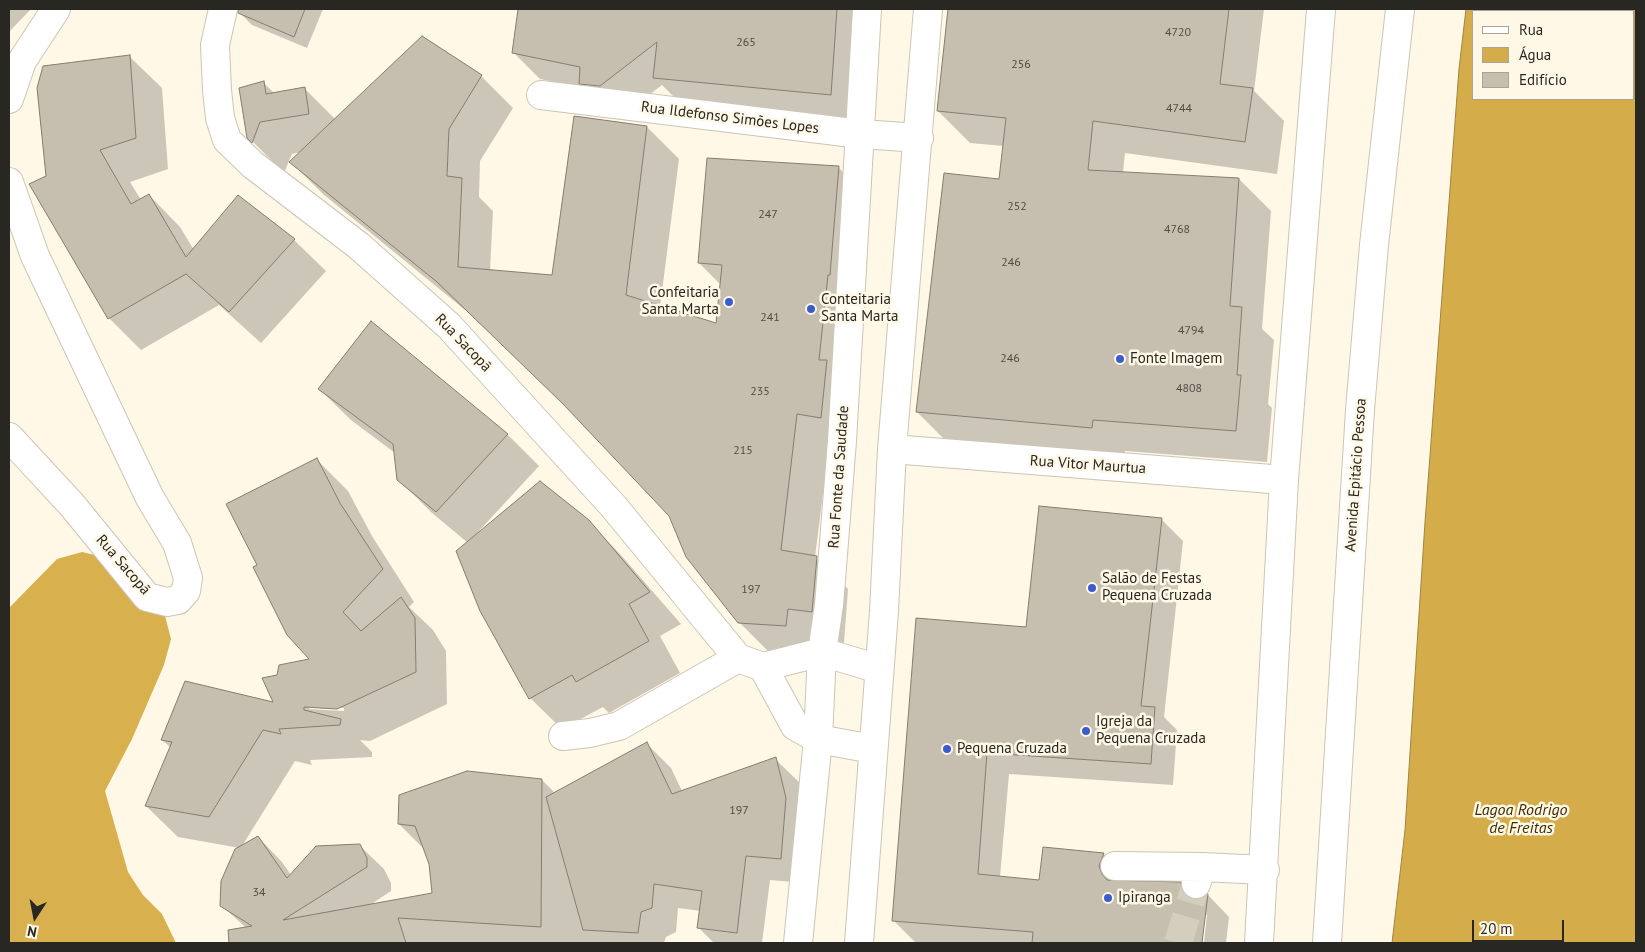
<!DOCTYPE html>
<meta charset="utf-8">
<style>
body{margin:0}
#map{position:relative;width:1645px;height:952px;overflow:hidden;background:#fff8e7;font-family:"PT Sans",sans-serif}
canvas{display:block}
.frame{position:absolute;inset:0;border:10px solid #292721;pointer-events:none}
.legend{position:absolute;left:1472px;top:10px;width:162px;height:90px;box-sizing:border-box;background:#fff8e7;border:1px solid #a9a498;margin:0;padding:6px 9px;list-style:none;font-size:15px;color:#292721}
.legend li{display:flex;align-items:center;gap:10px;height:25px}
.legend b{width:25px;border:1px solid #a9a498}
.north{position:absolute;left:10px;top:892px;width:50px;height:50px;-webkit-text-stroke:4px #fff8e7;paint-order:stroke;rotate:191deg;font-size:14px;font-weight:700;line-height:20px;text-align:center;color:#292721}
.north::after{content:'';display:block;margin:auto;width:18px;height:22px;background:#292721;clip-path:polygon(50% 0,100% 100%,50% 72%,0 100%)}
.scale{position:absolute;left:1472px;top:920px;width:92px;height:22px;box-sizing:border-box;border:2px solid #292721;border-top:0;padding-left:6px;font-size:15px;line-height:18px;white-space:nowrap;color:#292721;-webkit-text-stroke:4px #fff8e7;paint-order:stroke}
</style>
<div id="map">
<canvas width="1645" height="952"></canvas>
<div class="frame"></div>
<ul class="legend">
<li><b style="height:6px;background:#fff"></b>Rua</li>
<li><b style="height:14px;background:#d4ad4a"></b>Água</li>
<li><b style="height:14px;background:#c6bfaf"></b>Edifício</li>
</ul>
<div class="north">N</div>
<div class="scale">20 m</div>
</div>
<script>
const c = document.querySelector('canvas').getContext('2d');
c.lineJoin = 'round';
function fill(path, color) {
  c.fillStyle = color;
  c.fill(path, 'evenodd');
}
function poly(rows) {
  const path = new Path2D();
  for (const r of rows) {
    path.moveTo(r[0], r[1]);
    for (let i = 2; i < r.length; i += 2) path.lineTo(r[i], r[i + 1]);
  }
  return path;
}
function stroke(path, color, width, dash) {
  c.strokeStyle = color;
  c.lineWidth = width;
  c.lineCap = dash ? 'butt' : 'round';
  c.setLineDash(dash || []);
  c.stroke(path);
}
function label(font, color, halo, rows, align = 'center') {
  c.font = font + ' "PT Sans",sans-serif';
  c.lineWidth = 5;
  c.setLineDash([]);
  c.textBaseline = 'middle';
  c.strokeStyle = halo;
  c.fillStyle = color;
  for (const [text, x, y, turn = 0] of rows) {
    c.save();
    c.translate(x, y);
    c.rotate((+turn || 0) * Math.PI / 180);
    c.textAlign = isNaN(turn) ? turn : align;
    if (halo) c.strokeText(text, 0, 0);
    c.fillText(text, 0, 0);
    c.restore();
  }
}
fill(poly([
 [82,552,108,558,164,612,171,639,164,665,132,739,105,791,128,872,143,895,162,914,176,943,9,943,9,608,57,559]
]), '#d8b04e');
const water = poly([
 [1466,9,1636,9,1636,943,1392,943,1405,830,1425,522,1459,69,1466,9],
 [1474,11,1634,11,1634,99,1474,99,1474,11]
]);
fill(water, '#d4ad4a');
stroke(water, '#a1853e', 1);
fill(poly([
 [9,9,31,9,9,32],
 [239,9,323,9,307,48,252,25,239,12],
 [519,9,864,9,857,121,680,103,662,85,627,112,584,88,540,79,514,53],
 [949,9,1264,9,1254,91,1284,121,1277,174,1125,153,1123,173,1239,179,1271,211,1262,329,1274,340,1268,404,1272,408,1267,462,1125,451,1124,459,949,444,917,412,1001,180,1004,146,970,143,938,111],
 [130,57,162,88,168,169,130,182,141,200,149,195,180,227,194,250,294,240,326,271,261,343,219,305,141,350,109,318,48,177],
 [481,76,513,108,480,161,479,197,493,211,490,271,553,276,575,117,647,127,679,159,660,307,717,325,721,285,699,263,838,167,870,199,861,307,829,446,815,557,848,589,844,643,819,640,771,654,739,622,670,516,576,415,470,314,323,194,291,162,301,152,292,154,284,173,248,137,264,83,275,94,304,88,336,120],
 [371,323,508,435,539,466,478,532,588,521,620,554,681,624,660,636,680,673,609,713,603,707,562,729,530,698,468,543,431,512,399,480,395,453,351,420,319,389],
 [316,459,348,491,372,536,414,602,409,607,433,630,446,651,447,704,370,741,360,740,372,752,372,757,310,760,312,765,295,761,242,846,258,837,282,862,291,875,359,845,384,869,391,883,391,891,367,907,434,895,430,864,424,849,399,824,542,780,555,793,647,744,671,768,682,791,775,759,800,783,810,823,805,883,770,880,762,943,714,943,699,928,701,911,678,908,676,932,666,937,664,943,247,943,254,935,222,906,240,848,178,837,146,806,171,748,162,740,275,704,278,676,312,660,259,566],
 [309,706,344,708,344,711,309,709],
 [1161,519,1183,541,1164,717,1177,730,1173,785,1009,774,1000,877,1040,881,1044,848,1104,854,1125,876,1123,881,1180,884,1197,900,1208,895,1229,917,1226,943,1204,943,1207,915,1204,913,1201,943,915,942,893,920,1027,628]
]), '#0003');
const building = poly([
 [238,9,305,9,294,37,238,13,238,9],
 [518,9,837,9,831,95,653,78,657,42,600,86,579,84,580,67,512,53,518,9],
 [948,9,1229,9,1220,84,1253,88,1245,142,1093,121,1088,170,1239,178,1230,306,1242,307,1237,375,1241,375,1236,431,1093,420,1092,428,916,412,944,173,999,179,1006,118,937,111,948,9],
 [422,36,482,75,449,129,447,176,462,178,458,267,552,275,574,116,647,126,626,295,716,323,722,265,698,263,707,158,839,166,830,275,828,275,819,360,827,360,821,418,797,414,781,550,817,556,812,612,788,609,786,626,738,623,686,557,669,516,563,404,437,282,289,162,422,36],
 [130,55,136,138,100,150,131,204,149,194,186,257,238,195,295,239,229,312,186,274,108,319,29,184,46,176,37,88,43,66,130,55],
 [264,81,266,94,305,87,309,114,260,122,252,143,247,138,239,88,264,81],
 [371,321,508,434,436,512,397,480,393,444,318,389,371,321],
 [317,458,340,503,383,569,343,612,361,631,401,597,415,618,416,672,337,709,304,707,304,710,341,719,340,725,279,729,281,734,263,730,209,817,145,806,172,742,161,740,185,681,273,702,262,678,277,675,279,665,309,659,287,635,253,567,257,565,226,504,317,458],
 [540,481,589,520,650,592,629,604,649,641,576,682,572,675,529,699,480,611,456,551,540,481],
 [1039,506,1162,518,1141,706,1155,707,1151,764,987,753,978,874,1039,880,1043,847,1104,853,1099,866,1102,874,1107,880,1181,882,1184,894,1191,899,1199,899,1208,894,1202,943,1032,943,1033,932,892,921,916,618,1026,627,1039,506],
 [647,742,672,794,776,757,786,798,781,859,746,856,737,933,697,928,702,891,654,884,652,908,641,912,638,933,583,930,546,797,647,742],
 [467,771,542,779,541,927,398,918,406,943,229,943,228,930,252,926,220,906,221,881,235,849,258,836,287,878,316,846,360,844,367,858,367,867,283,920,432,893,429,864,415,826,398,824,399,795,467,771]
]);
fill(building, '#c6bfaf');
stroke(building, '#847d6f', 1);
stroke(poly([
 [1178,943,1196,884]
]), '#d4cebf', 28, [28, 14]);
const minor = poly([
 [223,9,215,45,217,90,220,118,227,140,253,165,359,246,449,326,614,507,738,658,763,667,822,652,879,669],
 [541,95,861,134,919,138],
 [9,99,22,61,56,9],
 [9,182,35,256,150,498,177,543,188,578,186,591,178,600,167,602,147,597,72,505,9,437],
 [892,449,1284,480],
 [763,667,795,726,818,739,873,749],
 [563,736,590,733,619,726,738,658],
 [1115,866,1202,867],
 [1196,884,1202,867,1265,870],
 [798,943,818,739,822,652,829,605,842,441,867,9],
 [859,943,884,611,892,449,928,9]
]);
const highway = poly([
 [1259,943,1284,480,1321,9],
 [1327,943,1360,410,1374,245,1400,9]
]);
stroke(minor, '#ccc5b5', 30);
stroke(highway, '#ccc5b5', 30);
stroke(minor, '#fff', 28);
stroke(highway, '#fff', 28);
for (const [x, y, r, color] of [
 [729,302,5,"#3a5cce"],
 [811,309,5,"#3a5cce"],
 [1120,359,5,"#3a5cce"],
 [1092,588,5,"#3a5cce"],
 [1086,731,5,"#3a5cce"],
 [947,749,5,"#3a5cce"],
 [1108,898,5,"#3a5cce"]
]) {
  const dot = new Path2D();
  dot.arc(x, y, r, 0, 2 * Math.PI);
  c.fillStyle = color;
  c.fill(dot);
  stroke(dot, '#fff8e7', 2);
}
label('12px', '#504d44', null, [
 ["4720",1178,33],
 ["265",746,43],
 ["256",1021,65],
 ["4744",1179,109],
 ["252",1017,207],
 ["247",768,215],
 ["4768",1177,230],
 ["246",1011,263],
 ["241",770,318],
 ["4794",1191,331],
 ["246",1010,359],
 ["4808",1189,389],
 ["235",760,392],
 ["215",743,451],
 ["197",751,590],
 ["197",739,811],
 ["34",259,893]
]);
label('15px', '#292721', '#fff8e7', [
 ["Rua Ildefonso Simões Lopes",730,118,7],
 ["Rua Sacopã",463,343,46],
 ["Rua Vitor Maurtua",1088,465,4],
 ["Avenida Epitácio Pessoa",1356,475,-86],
 ["Rua Fonte da Saudade",839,477,-86],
 ["Rua Sacopã",123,565,49]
]);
label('15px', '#292721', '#fff8e7', [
 ["Confeitaria",719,293,"right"],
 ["Santa Marta",719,310,"right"],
 ["Conteitaria",821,300],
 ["Santa Marta",821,317],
 ["Fonte Imagem",1130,359],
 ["Salão de Festas",1102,579],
 ["Pequena Cruzada",1102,596],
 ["Igreja da",1096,722],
 ["Pequena Cruzada",1096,739],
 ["Pequena Cruzada",957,749],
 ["Ipiranga",1118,898]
], 'left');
label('italic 16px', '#3e2e02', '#fff8e7', [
 ["Lagoa Rodrigo",1521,810],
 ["de Freitas",1521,828]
]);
</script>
